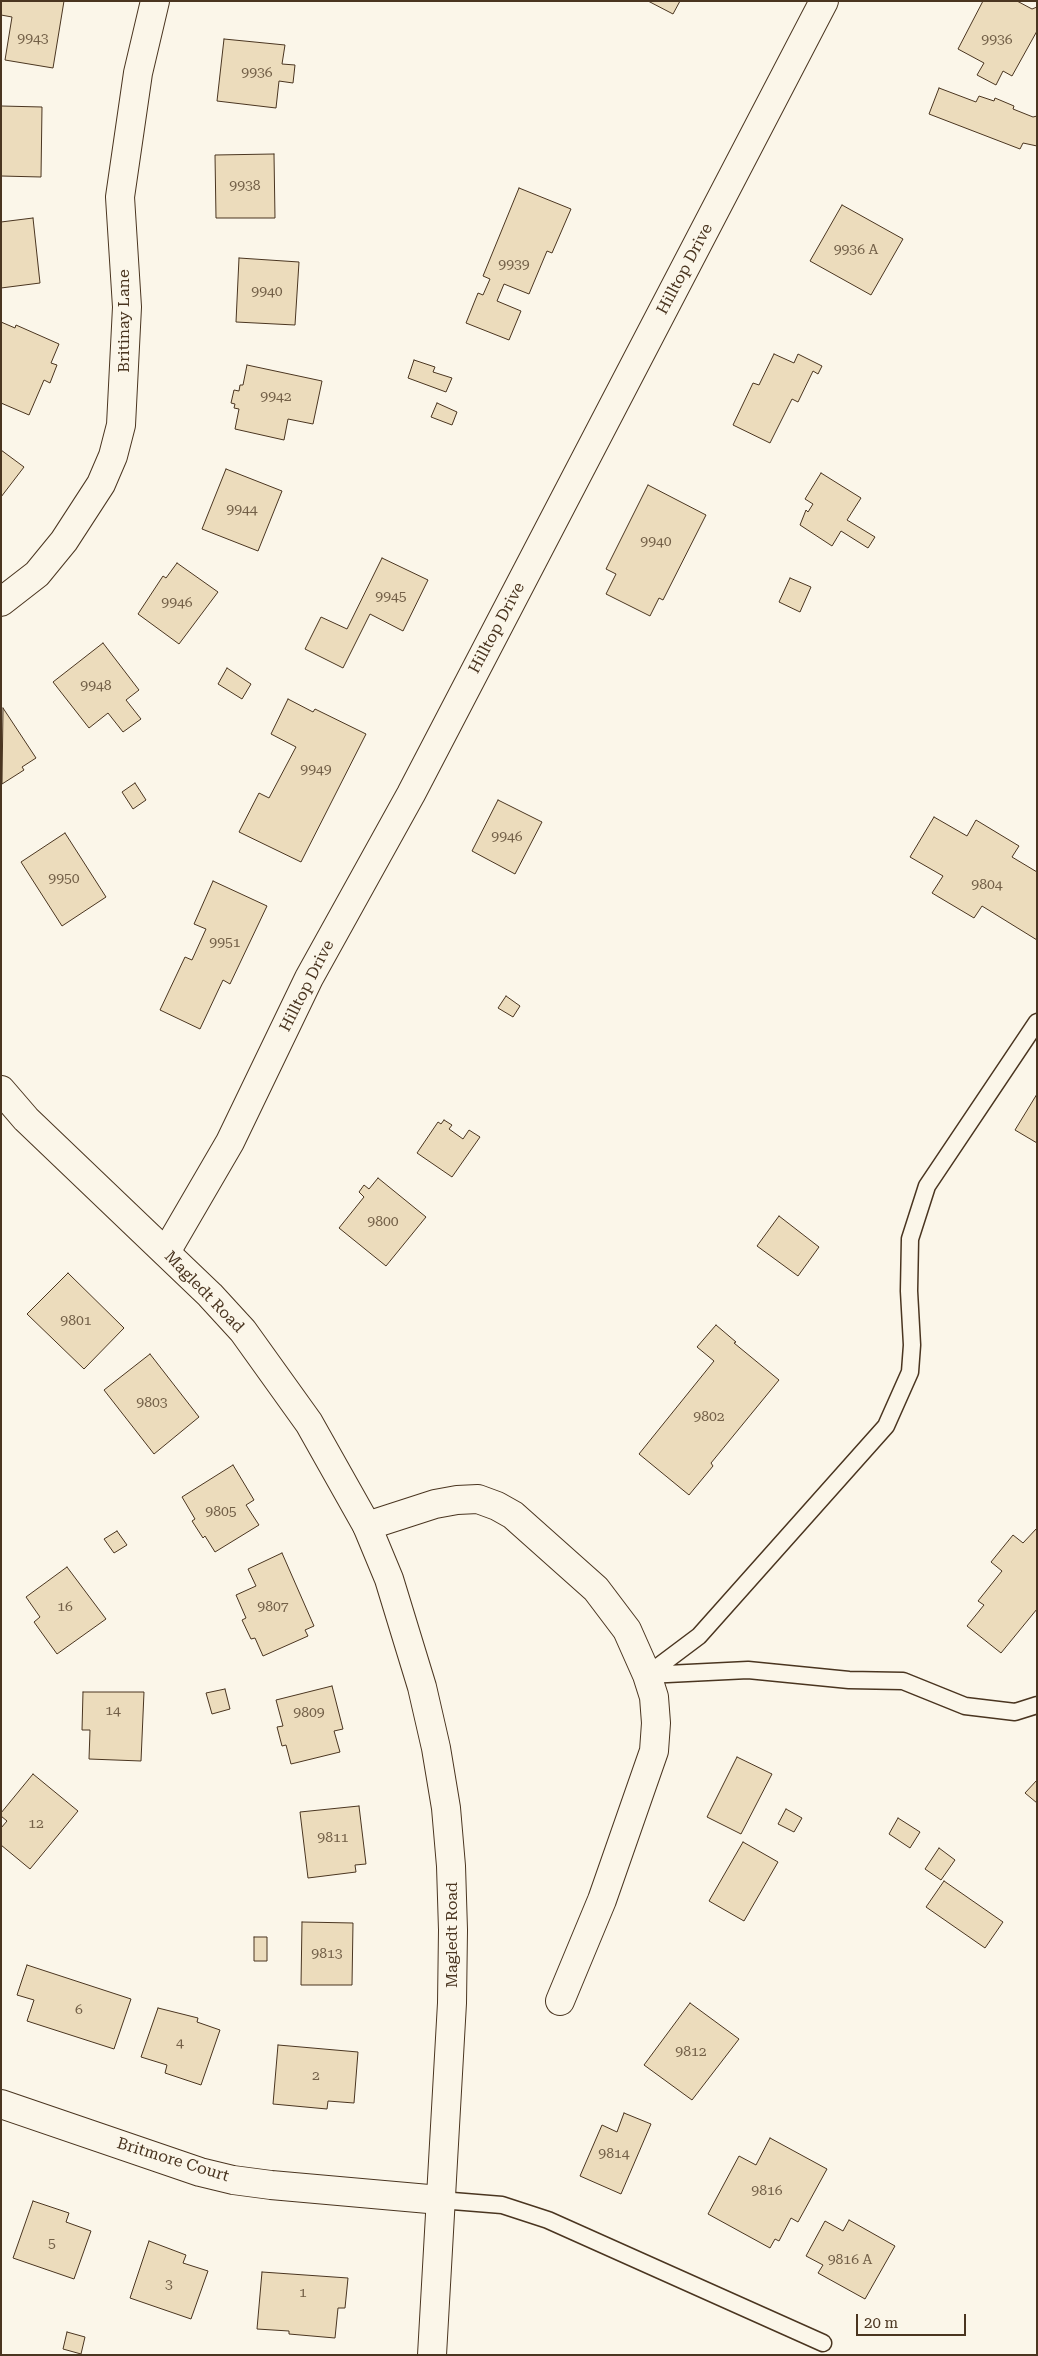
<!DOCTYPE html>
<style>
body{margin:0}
#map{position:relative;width:1038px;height:2356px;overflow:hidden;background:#fbf6e9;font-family:"Roboto Serif",serif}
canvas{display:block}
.frame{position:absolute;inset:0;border:2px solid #4a3520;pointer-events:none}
.scale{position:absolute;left:856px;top:2314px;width:110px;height:22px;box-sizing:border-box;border:2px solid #4a3520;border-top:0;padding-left:6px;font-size:15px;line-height:18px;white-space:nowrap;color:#4a3520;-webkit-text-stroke:4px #fbf6e9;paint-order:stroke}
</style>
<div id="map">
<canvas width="1038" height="2356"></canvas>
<div class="frame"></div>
<div class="scale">20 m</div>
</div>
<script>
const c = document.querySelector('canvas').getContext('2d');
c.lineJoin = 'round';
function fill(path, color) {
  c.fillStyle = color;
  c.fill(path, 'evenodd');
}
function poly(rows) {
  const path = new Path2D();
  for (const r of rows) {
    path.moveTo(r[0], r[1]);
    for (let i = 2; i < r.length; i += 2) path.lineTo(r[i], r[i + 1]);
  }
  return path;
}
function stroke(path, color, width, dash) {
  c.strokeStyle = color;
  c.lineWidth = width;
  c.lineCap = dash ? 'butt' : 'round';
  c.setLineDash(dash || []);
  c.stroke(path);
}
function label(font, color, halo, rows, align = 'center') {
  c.font = font + ' "Roboto Serif",serif';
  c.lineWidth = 4;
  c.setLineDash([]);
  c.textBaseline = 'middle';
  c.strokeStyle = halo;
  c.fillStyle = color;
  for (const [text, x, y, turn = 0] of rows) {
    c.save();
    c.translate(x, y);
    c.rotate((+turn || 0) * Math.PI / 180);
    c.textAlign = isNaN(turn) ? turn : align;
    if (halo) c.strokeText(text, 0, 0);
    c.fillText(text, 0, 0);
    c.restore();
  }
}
const building = poly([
 [1,1,64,1,53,68,5,60,12,17,1,15,1,1],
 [648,1,680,1,673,14,648,1],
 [983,1,1017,1,1032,9,1037,7,1037,31,1012,76,1003,71,996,85,977,75,984,63,958,49,983,1],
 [224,39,285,45,282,64,295,65,293,83,279,81,276,108,217,101,224,39],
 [939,88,976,102,979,96,994,101,995,98,1014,106,1013,109,1033,117,1037,116,1037,146,1023,143,1020,149,929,114,939,88],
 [1,106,42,107,41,177,1,176,1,106],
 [274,154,275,218,216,218,215,155,274,154],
 [519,188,571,209,552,253,547,251,529,294,504,284,497,301,521,311,509,340,466,323,478,293,483,295,490,279,483,276,519,188],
 [842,205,903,239,871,295,810,261,842,205],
 [33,218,40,283,1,288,1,222,33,218],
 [239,258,299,262,295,325,236,322,239,258],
 [1,322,15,328,16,325,59,344,51,363,57,365,50,383,44,380,29,415,1,403,1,322],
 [774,354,794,363,798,354,822,366,818,374,813,371,798,402,792,399,770,443,733,425,753,383,759,385,774,354],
 [414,360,435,367,433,372,452,378,446,392,408,378,414,360],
 [247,365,322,381,313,424,288,419,284,440,235,429,239,409,234,408,235,404,231,403,234,390,239,391,240,385,243,385,247,365],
 [437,403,457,412,452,425,431,417,437,403],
 [1,450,24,467,1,497,1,450],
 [226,469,282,491,258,551,202,529,226,469],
 [821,473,861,498,847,520,875,537,868,548,841,531,832,546,800,525,806,510,808,512,813,504,805,499,821,473],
 [648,485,706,515,663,600,659,598,650,616,606,594,616,574,606,569,648,485],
 [382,558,428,580,403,631,370,614,343,668,305,649,321,617,347,629,382,558],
 [177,563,218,592,179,644,138,614,163,576,166,578,177,563],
 [790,578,811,587,800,612,779,602,790,578],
 [103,643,139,690,126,700,141,719,123,732,108,713,89,728,53,682,103,643],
 [227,668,251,684,242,699,218,684,227,668],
 [288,699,313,712,315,709,366,734,301,862,239,832,259,793,269,798,296,747,271,734,288,699],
 [3,708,36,758,22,767,24,770,2,784,3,708],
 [135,783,146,800,133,809,122,792,135,783],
 [498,800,542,822,515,874,472,851,498,800],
 [934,817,967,836,976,820,1019,846,1012,857,1037,872,1037,940,982,906,974,918,932,893,943,876,910,857,934,817],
 [65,833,106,897,62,926,21,862,65,833],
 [213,881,267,906,230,984,223,980,200,1029,160,1010,185,957,192,960,206,929,194,924,213,881],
 [506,996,520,1006,513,1017,498,1008,506,996],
 [1037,1094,1037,1143,1015,1130,1037,1094],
 [444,1120,452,1125,449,1129,463,1139,469,1130,480,1137,452,1177,417,1153,438,1122,441,1124,444,1120],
 [378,1178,426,1217,386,1266,339,1228,364,1197,359,1192,364,1185,369,1189,378,1178],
 [779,1216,819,1247,798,1276,757,1246,779,1216],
 [68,1273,124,1328,84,1369,27,1314,68,1273],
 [716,1325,736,1342,734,1343,779,1380,711,1463,713,1466,689,1495,639,1454,714,1361,697,1347,716,1325],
 [150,1354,199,1417,154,1454,104,1390,150,1354],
 [233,1465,254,1500,246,1505,259,1525,215,1552,205,1536,203,1538,192,1521,195,1519,182,1497,233,1465],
 [1037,1528,1037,1609,1001,1653,967,1626,984,1605,978,1601,1002,1571,991,1562,1013,1535,1023,1543,1037,1528],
 [117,1531,127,1545,114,1553,104,1539,117,1531],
 [282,1553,314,1626,305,1630,308,1636,263,1656,255,1638,251,1639,242,1620,246,1618,236,1595,256,1586,248,1569,282,1553],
 [67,1567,106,1619,57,1654,34,1622,40,1617,26,1597,67,1567],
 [332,1686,343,1729,334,1731,340,1752,291,1764,286,1745,282,1746,277,1727,283,1726,276,1700,332,1686],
 [225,1689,230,1709,212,1714,206,1693,225,1689],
 [83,1692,144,1692,141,1761,89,1759,90,1730,82,1730,83,1692],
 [737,1757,772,1774,741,1834,707,1817,737,1757],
 [33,1774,78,1811,30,1869,1,1845,1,1828,7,1821,1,1816,1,1813,33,1774],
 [1037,1780,1037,1803,1025,1793,1037,1780],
 [359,1806,366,1864,355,1865,356,1872,308,1878,300,1812,359,1806],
 [786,1809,802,1818,794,1832,778,1824,786,1809],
 [898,1818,920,1832,910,1848,889,1834,898,1818],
 [743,1842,778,1862,744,1921,709,1901,743,1842],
 [939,1848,955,1860,941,1880,925,1869,939,1848],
 [944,1881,1003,1922,985,1948,926,1907,944,1881],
 [302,1922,353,1923,352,1985,301,1985,302,1922],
 [254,1937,267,1937,267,1961,254,1961,254,1937],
 [27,1965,131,1999,114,2049,27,2021,34,2000,17,1995,27,1965],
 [690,2003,739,2039,692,2100,644,2065,690,2003],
 [158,2008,198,2018,197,2022,220,2030,201,2085,165,2073,167,2065,141,2057,158,2008],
 [278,2045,358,2052,354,2103,328,2101,327,2109,273,2104,278,2045],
 [624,2113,651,2124,621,2194,580,2176,602,2125,617,2132,624,2113],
 [770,2138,827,2169,798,2222,791,2218,779,2241,775,2239,770,2248,708,2214,739,2156,756,2165,770,2138],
 [33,2201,69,2213,66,2222,91,2231,74,2279,13,2258,33,2201],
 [849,2220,895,2246,865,2299,818,2273,823,2265,806,2256,825,2221,843,2231,849,2220],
 [149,2241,186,2255,183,2263,208,2271,191,2319,130,2298,149,2241],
 [262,2272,348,2278,345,2308,338,2308,335,2338,289,2334,289,2331,257,2329,262,2272],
 [67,2332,85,2337,81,2354,63,2349,67,2332]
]);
fill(building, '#ecdcbc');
stroke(building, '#4a3520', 1);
const lane = poly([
 [647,1675,699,1636,886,1426,910,1372,912,1345,909,1291,910,1239,927,1186,1037,1022],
 [647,1675,748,1670,849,1680,903,1681,965,1706,1015,1712,1037,1705],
 [440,2200,502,2205,548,2220,823,2343]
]);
const street = poly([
 [1,602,37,574,64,541,101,484,113,456,121,425,127,307,120,197,138,73,155,1],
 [166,1252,230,1142,309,978,411,794,824,1],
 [367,1526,435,1504,457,1500,478,1499,497,1506,513,1515,596,1589,627,1630,647,1675,654,1697,656,1723,654,1751,602,1900,560,2001],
 [1,2104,200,2172,233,2180,271,2185,440,2200]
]);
const secondary = poly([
 [1,1090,26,1119,210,1295,243,1331,309,1423,367,1526,389,1579,422,1687,436,1748,446,1808,451,1866,453,1930,452,2003,432,2355]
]);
stroke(lane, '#4a3520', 19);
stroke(street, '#4a3520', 30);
stroke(secondary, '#4a3520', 30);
stroke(lane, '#fbf6e9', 16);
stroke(street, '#fbf6e9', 28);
stroke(secondary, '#fbf6e9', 28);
label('14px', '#725f47', null, [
 ["9943",33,39],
 ["9936",997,40],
 ["9936",257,73],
 ["9938",245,186],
 ["9936 A",856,250],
 ["9939",514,265],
 ["9940",267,292],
 ["9942",276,397],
 ["9944",242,510],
 ["9940",656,542],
 ["9945",391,597],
 ["9946",177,603],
 ["9948",96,686],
 ["9949",316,770],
 ["9946",507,837],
 ["9950",64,879],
 ["9804",987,885],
 ["9951",225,943],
 ["9800",383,1222],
 ["9801",76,1321],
 ["9803",152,1403],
 ["9802",709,1417],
 ["9805",221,1512],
 ["16",65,1607],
 ["9807",273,1607],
 ["14",113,1711],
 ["9809",309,1713],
 ["12",36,1824],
 ["9811",333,1838],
 ["9813",327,1954],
 ["6",79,2010],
 ["4",180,2043],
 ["9812",691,2052],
 ["2",316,2076],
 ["9814",614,2154],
 ["9816",767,2191],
 ["5",52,2244],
 ["9816 A",850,2260],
 ["3",169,2285],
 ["1",303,2293]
]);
label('16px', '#4a3520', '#fbf6e9', [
 ["Hilltop Drive",685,269,-62],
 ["Britinay Lane",124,321,-90],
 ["Hilltop Drive",497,628,-62],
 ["Hilltop Drive",307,986,-63],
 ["Magledt Road",204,1292,46],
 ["Magledt Road",452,1935,-90],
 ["Britmore Court",173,2160,17]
]);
</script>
